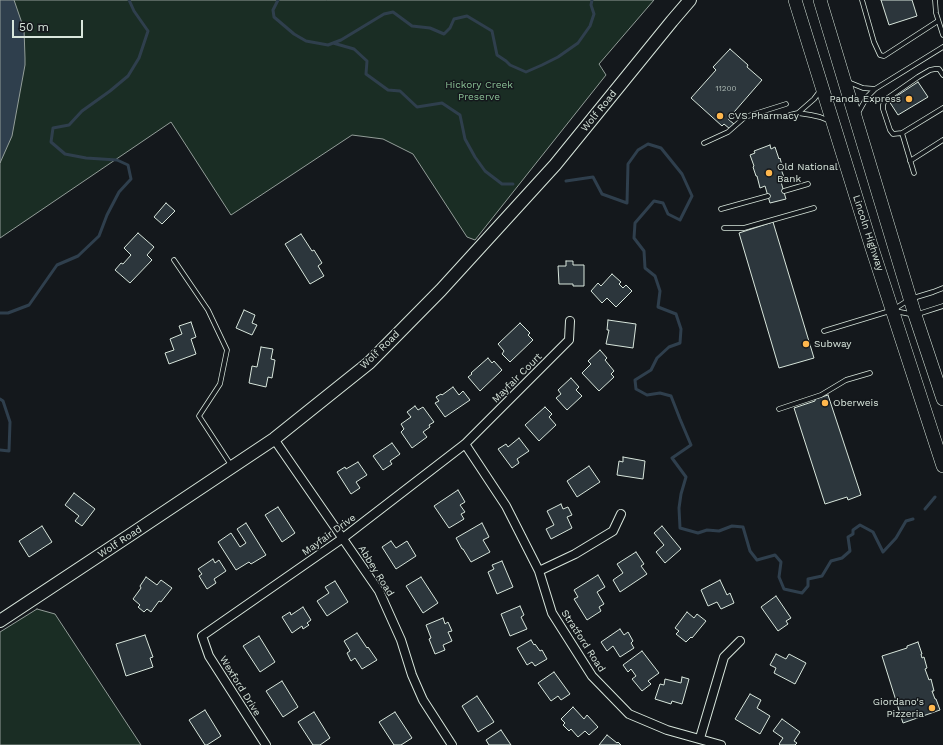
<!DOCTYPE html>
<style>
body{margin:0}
#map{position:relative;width:943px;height:745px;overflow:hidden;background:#14181c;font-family:"Work Sans",sans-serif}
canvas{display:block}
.scale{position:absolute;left:12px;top:20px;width:71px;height:18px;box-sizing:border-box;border:2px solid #d8e6dc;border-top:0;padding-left:5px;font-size:12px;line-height:14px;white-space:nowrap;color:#d8e6dc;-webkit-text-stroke:3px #14181c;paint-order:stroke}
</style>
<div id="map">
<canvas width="943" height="745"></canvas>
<div class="scale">50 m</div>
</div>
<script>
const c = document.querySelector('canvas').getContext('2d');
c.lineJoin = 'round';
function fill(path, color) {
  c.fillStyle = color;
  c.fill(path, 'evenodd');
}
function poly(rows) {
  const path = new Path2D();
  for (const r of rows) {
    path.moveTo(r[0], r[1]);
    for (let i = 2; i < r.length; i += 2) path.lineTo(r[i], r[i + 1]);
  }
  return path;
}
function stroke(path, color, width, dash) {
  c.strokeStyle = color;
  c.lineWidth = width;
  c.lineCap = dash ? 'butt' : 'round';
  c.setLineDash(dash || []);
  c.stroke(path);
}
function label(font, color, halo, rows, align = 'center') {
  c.font = font + ' "Work Sans",sans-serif';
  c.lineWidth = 3;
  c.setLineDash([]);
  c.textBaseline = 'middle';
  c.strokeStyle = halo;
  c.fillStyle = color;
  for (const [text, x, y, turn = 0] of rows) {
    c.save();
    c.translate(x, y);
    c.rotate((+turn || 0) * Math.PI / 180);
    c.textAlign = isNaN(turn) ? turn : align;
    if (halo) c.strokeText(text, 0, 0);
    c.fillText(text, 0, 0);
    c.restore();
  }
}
const green = poly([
 [0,0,654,0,599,64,606,75,475,240,467,237,413,154,383,139,352,135,231,215,171,122,0,238,0,0],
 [37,609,55,614,141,745,0,745,0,632,37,609]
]);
fill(green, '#1a2d24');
stroke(green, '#939e99', 1);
const water = poly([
 [0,0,14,0,24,29,25,58,25,65,12,136,0,163,0,0]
]);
fill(water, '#2f3f4d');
stroke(water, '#939e99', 1);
stroke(poly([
 [278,0,273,10,274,17,294,34,306,41,328,45,341,40,384,14,393,12,412,26,430,28,444,34,450,28,454,19,467,16,492,31,497,55,506,61,510,65,526,72,542,65,558,57,578,43,590,26,594,14,591,5,592,0],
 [333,43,354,49,367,61,366,74,388,90,400,91,417,107,442,103,460,115,465,139,475,157,485,171,502,184,513,184],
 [566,181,593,177,602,194,627,203,628,164,638,150,648,144,661,148,682,174,692,196,680,220,668,214,663,203,654,201,635,223,634,238,644,251,645,268,655,276,660,291,658,307,676,314,681,329,680,343,669,347,657,358,651,370,635,380,636,389,647,395,660,393,671,396,680,419,691,445,672,458,686,477,681,494,679,508,680,528,698,533,707,530,719,531,732,526,743,527,750,551,757,560,775,555,781,562,779,577,784,589,802,593,808,586,808,579,822,576,831,561,842,558,850,551,848,537,853,534,853,530,860,525,873,532,883,552,896,538,906,521,913,519],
 [0,313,8,313,29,305,57,265,78,256,99,236,107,215,119,192,131,179,128,165,117,160,86,158,65,154,51,142,53,128,69,125,82,111,110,91,128,76,139,58,148,31,134,11,129,0],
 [0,399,3,401,10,422,9,451,0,450],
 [925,509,935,497]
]), '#2f3f4d', 3);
const building = poly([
 [881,0,912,0,917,16,889,25,881,0],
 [730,49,748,65,747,67,762,80,728,119,734,124,730,129,724,124,722,126,691,98,716,70,713,67,730,49],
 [918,82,928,97,898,115,889,101,918,82],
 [770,145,771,149,775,147,779,159,780,158,783,169,781,169,785,180,781,182,786,199,770,203,765,186,760,188,757,176,756,176,753,167,754,166,750,155,755,153,754,151,770,145],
 [166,203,175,211,162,224,154,217,166,203],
 [773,222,814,358,779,368,739,233,773,222],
 [138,233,154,247,147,255,152,260,130,283,115,270,121,263,123,264,131,255,124,248,138,233],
 [301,234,312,251,314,250,322,263,318,266,324,276,310,284,285,244,301,234],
 [566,261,573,261,573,265,584,265,584,286,573,286,573,284,559,284,558,266,566,266,566,261],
 [612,274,621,282,619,284,623,288,626,285,632,291,616,307,607,298,602,303,591,291,598,283,601,286,612,274],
 [244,310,255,315,252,323,257,325,252,335,236,328,244,310],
 [608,320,636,324,633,348,606,344,609,330,607,330,608,320],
 [191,322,196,337,191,339,196,354,169,364,165,353,174,350,170,339,182,334,179,326,191,322],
 [520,323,530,333,528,335,533,340,510,362,502,354,504,351,498,344,520,323],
 [261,347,273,349,271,359,275,360,272,378,268,377,266,387,249,383,252,366,257,367,261,347],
 [600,350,607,358,605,360,614,371,611,374,614,377,599,391,582,373,591,364,588,361,600,350],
 [488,358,492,363,494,361,502,370,480,391,468,377,472,374,471,373,488,358],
 [571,378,579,387,576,390,582,396,567,410,556,398,561,394,558,390,571,378],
 [453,387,459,395,463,391,470,400,445,417,435,403,439,401,436,397,441,394,442,395,453,387],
 [828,395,861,495,848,500,847,497,825,504,794,408,815,401,815,399,828,395],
 [415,406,418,410,423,407,434,422,429,425,430,427,423,432,427,437,412,448,401,432,404,429,401,424,411,417,407,412,415,406],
 [545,407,552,414,549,417,556,425,539,441,525,425,545,407],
 [519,438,529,451,517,459,519,463,512,468,498,449,506,444,508,447,519,438],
 [392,443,400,454,390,461,392,464,383,470,373,456,392,443],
 [623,457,645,461,643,479,617,475,619,461,623,462,623,457],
 [358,462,367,475,356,482,360,488,351,494,337,472,345,467,346,469,358,462],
 [589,466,600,482,577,497,567,481,589,466],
 [458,490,465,502,460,505,465,512,461,514,464,519,449,528,434,506,458,490],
 [74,493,95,509,82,526,75,521,79,516,65,505,74,493],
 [561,504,563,509,568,507,572,515,567,517,572,528,551,539,546,529,554,525,547,511,561,504],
 [278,507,295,533,282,542,265,515,278,507],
 [246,523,266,555,251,564,249,562,236,570,218,542,231,533,240,547,246,543,237,529,246,523],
 [482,523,489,537,483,540,490,552,471,562,463,549,462,549,456,538,482,523],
 [42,526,52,542,29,557,19,541,42,526],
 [662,526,681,549,665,563,656,552,664,545,654,533,662,526],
 [391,541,396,548,407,541,416,556,396,569,382,547,391,541],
 [636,552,644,564,641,566,647,574,620,592,613,580,623,573,617,564,636,552],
 [213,559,215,563,219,560,226,571,214,579,216,583,207,589,199,576,202,574,198,569,213,559],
 [502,561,513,587,497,594,488,572,494,569,492,565,502,561],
 [598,575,605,587,597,592,604,604,599,607,601,611,587,620,574,599,578,597,574,590,598,575],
 [146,577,157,585,161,580,172,588,161,602,159,601,151,612,147,609,144,612,138,607,140,605,133,599,141,588,140,586,146,577],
 [421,577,438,603,423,613,406,586,421,577],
 [720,580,727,595,730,593,734,603,721,609,717,602,708,606,701,590,720,580],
 [335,581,348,602,327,616,317,601,329,593,325,587,335,581],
 [776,596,791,618,786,621,788,624,778,631,761,607,776,596],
 [520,606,524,615,521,617,527,629,510,636,501,614,520,606],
 [303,607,311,620,307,623,309,625,303,629,302,626,292,633,282,617,290,612,291,615,303,607],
 [687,612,694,618,697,614,706,621,692,638,691,637,686,642,676,634,679,631,675,628,687,612],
 [443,618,445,624,448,622,452,631,448,632,452,641,443,645,445,650,435,654,429,639,431,638,426,625,443,618],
 [620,629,624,635,628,632,633,641,631,643,634,648,620,657,613,646,607,651,601,642,620,629],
 [357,633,367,648,368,647,377,660,362,669,355,658,351,661,347,653,350,651,344,641,357,633],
 [145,635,153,657,150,658,153,667,126,676,116,644,145,635],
 [259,636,275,662,260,672,243,646,259,636],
 [531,640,534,645,535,644,540,651,542,650,547,659,535,666,532,662,527,665,517,648,531,640],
 [918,642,922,654,921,654,922,658,924,657,927,668,925,669,929,680,931,679,934,691,932,691,935,699,936,699,940,710,903,723,882,656,907,648,907,646,918,642],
 [642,651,659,673,648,681,651,684,642,691,632,679,636,676,631,669,628,672,623,665,642,651],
 [776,654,786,659,789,654,806,663,795,684,774,673,776,668,770,665,776,654],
 [554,672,570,694,561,700,558,696,551,701,538,683,554,672],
 [682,677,689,679,682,704,672,701,671,704,655,699,660,684,664,685,665,679,681,683,682,677],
 [282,681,298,707,283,717,266,691,282,681],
 [750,694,761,700,757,708,770,716,760,734,735,719,750,694],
 [477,696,494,722,478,732,462,706,477,696],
 [573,707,584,719,587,715,598,727,589,735,585,731,578,737,571,729,569,731,563,725,565,723,561,719,573,707],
 [205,710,221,736,207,745,205,745,189,720,205,710],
 [314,712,330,738,320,745,313,745,298,722,314,712],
 [395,712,412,738,401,745,394,745,379,722,395,712],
 [782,719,800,732,794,741,797,743,795,745,780,745,779,744,783,738,773,731,782,719],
 [501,730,511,745,489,745,486,740,501,730],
 [607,735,617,743,618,742,621,745,599,745,607,735]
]);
fill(building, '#2c363c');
stroke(building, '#d8e6dc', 1);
const service = poly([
 [862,0,874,42,880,55,884,56,938,21],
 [935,0,936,13,943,35],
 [848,82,863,88,875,89],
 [798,113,814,99,820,91],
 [858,113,867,97,875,89,943,47],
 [790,115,798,113,811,115,820,117,830,121],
 [902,133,893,134,890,130,883,109,883,105,885,100,918,77,930,70,935,69,939,69,943,75],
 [704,143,728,132,745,117,786,104],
 [910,161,943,140],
 [914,173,902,133,943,108],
 [784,191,808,184],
 [721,209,768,196],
 [724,228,744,228,814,208],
 [174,260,208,310,227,350,220,384,199,416,231,465],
 [895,311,915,315,943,306],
 [824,331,893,310,910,299,933,292,943,288],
 [779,409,821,395,846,380,870,373]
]);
const minor = poly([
 [274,439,379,591,401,640,412,675,423,700,452,745],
 [465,444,506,506,539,571,552,613,592,676,629,714,667,730,721,745],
 [539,571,575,554,613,531,621,514],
 [700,738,724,657,740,641],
 [266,745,209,656,202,636,343,538,465,444,569,340,570,321]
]);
const secondary = poly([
 [0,621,130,535,274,439,369,363,441,290,555,165,672,21,690,0]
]);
const primary = poly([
 [795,0,871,245,943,466],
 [820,0,915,315,943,399]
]);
stroke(service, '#d8e6dc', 5.5);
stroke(minor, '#d8e6dc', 10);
stroke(secondary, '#d8e6dc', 14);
stroke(primary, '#d8e6dc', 14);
stroke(service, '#14181c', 4);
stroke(minor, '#14181c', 8);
stroke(secondary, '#14181c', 12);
stroke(primary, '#14181c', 13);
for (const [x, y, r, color] of [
 [909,99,4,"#ffb74d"],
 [720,116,4,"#ffb74d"],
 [769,173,4,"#ffb74d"],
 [806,344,4,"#ffb74d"],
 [825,403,4,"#ffb74d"],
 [932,708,4,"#ffb74d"]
]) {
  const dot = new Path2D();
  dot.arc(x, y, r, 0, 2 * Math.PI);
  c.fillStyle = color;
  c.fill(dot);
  stroke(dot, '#14181c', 1.5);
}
label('8px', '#adbab4', null, [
 ["11200",726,89]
]);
label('10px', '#8ac095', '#14181c', [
 ["Hickory Creek",479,85],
 ["Preserve",479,97]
]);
label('10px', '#d8e6dc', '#14181c', [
 ["Panda Express",901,99,"right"],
 ["CVS Pharmacy",728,116],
 ["Old National",777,167],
 ["Bank",777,179],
 ["Subway",814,344],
 ["Oberweis",833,403],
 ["Giordano's",924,702,"right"],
 ["Pizzeria",924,714,"right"]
], 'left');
label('10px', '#d8e6dc', '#14181c', [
 ["Wolf Road",599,111,-51],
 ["Lincoln Highway",868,233,72],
 ["Wolf Road",380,350,-44],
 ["Mayfair Court",517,378,-45],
 ["Mayfair Drive",329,535,-36],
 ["Wolf Road",120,542,-33],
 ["Abbey Road",376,571,58],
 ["Stratford Road",583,641,57],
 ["Wexford Drive",240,686,58]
]);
</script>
